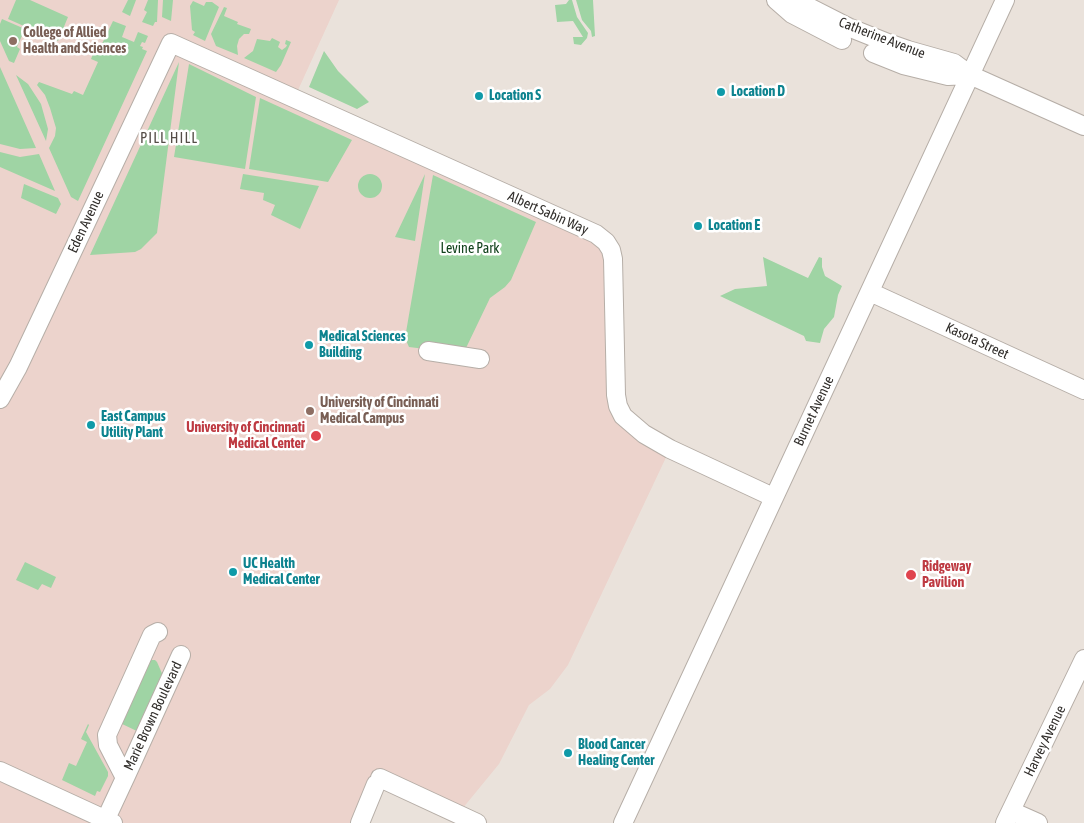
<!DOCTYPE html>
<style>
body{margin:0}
canvas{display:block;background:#eae2db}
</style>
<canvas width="1084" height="823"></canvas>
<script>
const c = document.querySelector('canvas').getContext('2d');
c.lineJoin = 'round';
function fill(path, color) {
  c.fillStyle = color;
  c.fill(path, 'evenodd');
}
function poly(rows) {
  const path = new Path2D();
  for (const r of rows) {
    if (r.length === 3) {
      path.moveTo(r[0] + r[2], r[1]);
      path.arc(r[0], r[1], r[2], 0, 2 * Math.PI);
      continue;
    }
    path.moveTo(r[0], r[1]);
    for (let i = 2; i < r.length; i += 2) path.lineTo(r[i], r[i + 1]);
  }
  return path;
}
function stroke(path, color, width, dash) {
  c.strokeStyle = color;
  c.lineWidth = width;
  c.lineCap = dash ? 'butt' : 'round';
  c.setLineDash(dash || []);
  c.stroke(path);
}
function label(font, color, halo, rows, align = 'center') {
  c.font = font + ' "Asap Condensed",sans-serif';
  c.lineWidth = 5;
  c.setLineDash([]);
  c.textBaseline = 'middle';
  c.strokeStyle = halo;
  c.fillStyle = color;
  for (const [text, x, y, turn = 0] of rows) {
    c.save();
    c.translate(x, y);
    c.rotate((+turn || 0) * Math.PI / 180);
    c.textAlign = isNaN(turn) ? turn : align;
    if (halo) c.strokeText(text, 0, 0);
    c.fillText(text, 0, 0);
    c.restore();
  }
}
fill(poly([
 [0,0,339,0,294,99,606,242,618,406,670,449,568,665,550,689,529,705,499,764,458,814,380,778,360,823,0,823]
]), '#ecd3cc');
fill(poly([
 [16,0,30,0,68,17,58,41,8,19],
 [128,0,136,0,130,16,122,12],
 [148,0,158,0,157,22,155,22,153,26,142,22,147,12,144,10],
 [163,0,173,0,171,21,162,17],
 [569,0,572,0,577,17,588,33,587,38,581,45,574,44,573,37,583,37,573,21,557,22,555,5,566,4],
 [576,0,593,0,595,36,592,37,591,31,582,20],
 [193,1,204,6,206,2,212,2,219,7,205,41,193,35,195,32,192,30,190,6],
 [224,7,227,8,224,16,238,22,237,24,251,29,249,34,244,34,239,39,237,46,238,55,216,46,211,34],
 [2,19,25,29,17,47,20,49,14,63,9,61,0,41,0,24],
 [113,21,126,26,122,37,134,42,138,32,148,36,145,43,142,42,140,46,143,47,142,49,147,51,78,201,71,197,49,148,55,136,56,128,50,108,45,95,37,85,39,82,72,94,74,91,83,95,98,62,91,59,96,47,100,48],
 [272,38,280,42,278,47,282,50,286,47,287,45,285,44,286,40,291,42,281,65,276,72,244,58,253,51,257,39,270,41],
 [324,51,338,71,369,102,357,109,309,87],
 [179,62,157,233,141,249,135,252,90,255],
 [189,64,256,97,245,169,174,157],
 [0,67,36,148,20,149,0,144],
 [16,75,28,84,41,104,48,129,46,141],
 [260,98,352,140,328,182,249,169],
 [0,152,20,157,39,154,55,191,0,167],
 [243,174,319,186,300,229,271,215,275,205,263,200,264,193,240,189],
 [425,174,415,241,395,237],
 [370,186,12],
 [433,175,536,222,511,280,505,287,490,298,466,348,458,353,409,347,405,338],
 [24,184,58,198,61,204,56,214,21,198],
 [763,257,808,278,819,257,822,258,822,267,825,276,842,286,838,295,834,317,824,329,820,343,806,341,804,336,720,296,735,289,767,286],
 [25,562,56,577,51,588,42,584,38,590,16,580],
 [150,660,155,660,157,662,164,678,141,733,120,723],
 [88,724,89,725,86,732,108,772,108,776,100,792,97,791,95,796,62,780,69,763,76,766,87,742,81,739]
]), '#9fd4a4');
const minor = poly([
 [776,0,792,14,842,40],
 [795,0,848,27,888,43,908,50,954,63,970,75,1084,126],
 [873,53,903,65,948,76,970,75],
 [870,292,1084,390],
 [428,351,480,359],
 [0,399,18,367,171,43,596,234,606,242,611,250,613,259,616,395,618,406,623,416,644,434,670,449,773,497],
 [158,632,152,635,107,735,108,745,125,778,181,655],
 [0,771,113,823],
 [380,778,477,823],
 [1011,811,1038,823],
 [104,823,125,778],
 [360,823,376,784],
 [623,823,1005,0],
 [1005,823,1084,659]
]);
stroke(minor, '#b6aea7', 20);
stroke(minor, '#fff', 18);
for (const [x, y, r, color] of [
 [13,41,5,"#8d6e63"],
 [721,92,5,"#0f9aa8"],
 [479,96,5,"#0f9aa8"],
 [698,226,5,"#0f9aa8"],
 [309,345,5,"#0f9aa8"],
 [310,411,5,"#8d6e63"],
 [91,425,5,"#0f9aa8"],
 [316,436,6,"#e0444e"],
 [233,572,5,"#0f9aa8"],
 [911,575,6,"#e0444e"],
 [568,753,5,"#0f9aa8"]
]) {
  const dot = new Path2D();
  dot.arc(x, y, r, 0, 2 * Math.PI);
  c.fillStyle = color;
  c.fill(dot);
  stroke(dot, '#fff', 2);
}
label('bold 14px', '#785e54', '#fff', [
 ["College of Allied",23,33],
 ["Health and Sciences",23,49],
 ["University of Cincinnati",320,403],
 ["Medical Campus",320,419]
], 'left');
label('14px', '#312e2b', '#fff', [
 ["Catherine Avenue",882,38,21],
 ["Albert Sabin Way",548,213,24],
 ["Eden Avenue",86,222,-65],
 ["Kasota Street",977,341,25],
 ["Burnet Avenue",814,411,-65],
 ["Marie Brown Boulevard",153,716,-65],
 ["Harvey Avenue",1045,741,-64]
]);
label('bold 14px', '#0d838f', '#fff', [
 ["Location D",731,92],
 ["Location S",489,96],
 ["Location E",708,226],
 ["Medical Sciences",319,337],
 ["Building",319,353],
 ["East Campus",101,417],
 ["Utility Plant",101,433],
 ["UC Health",243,564],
 ["Medical Center",243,580],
 ["Blood Cancer",578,745],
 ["Healing Center",578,761]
], 'left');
label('14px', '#10411b', '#fff', [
 ["Levine Park",470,249]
]);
label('bold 14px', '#be3a42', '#fff', [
 ["University of Cincinnati",305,428],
 ["Medical Center",305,444],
 ["Ridgeway",922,567,"left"],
 ["Pavilion",922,583,"left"]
], 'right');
c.letterSpacing = '1px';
label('15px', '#544d47', '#fff', [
 ["PILL HILL",169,138]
]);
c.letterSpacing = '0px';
</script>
